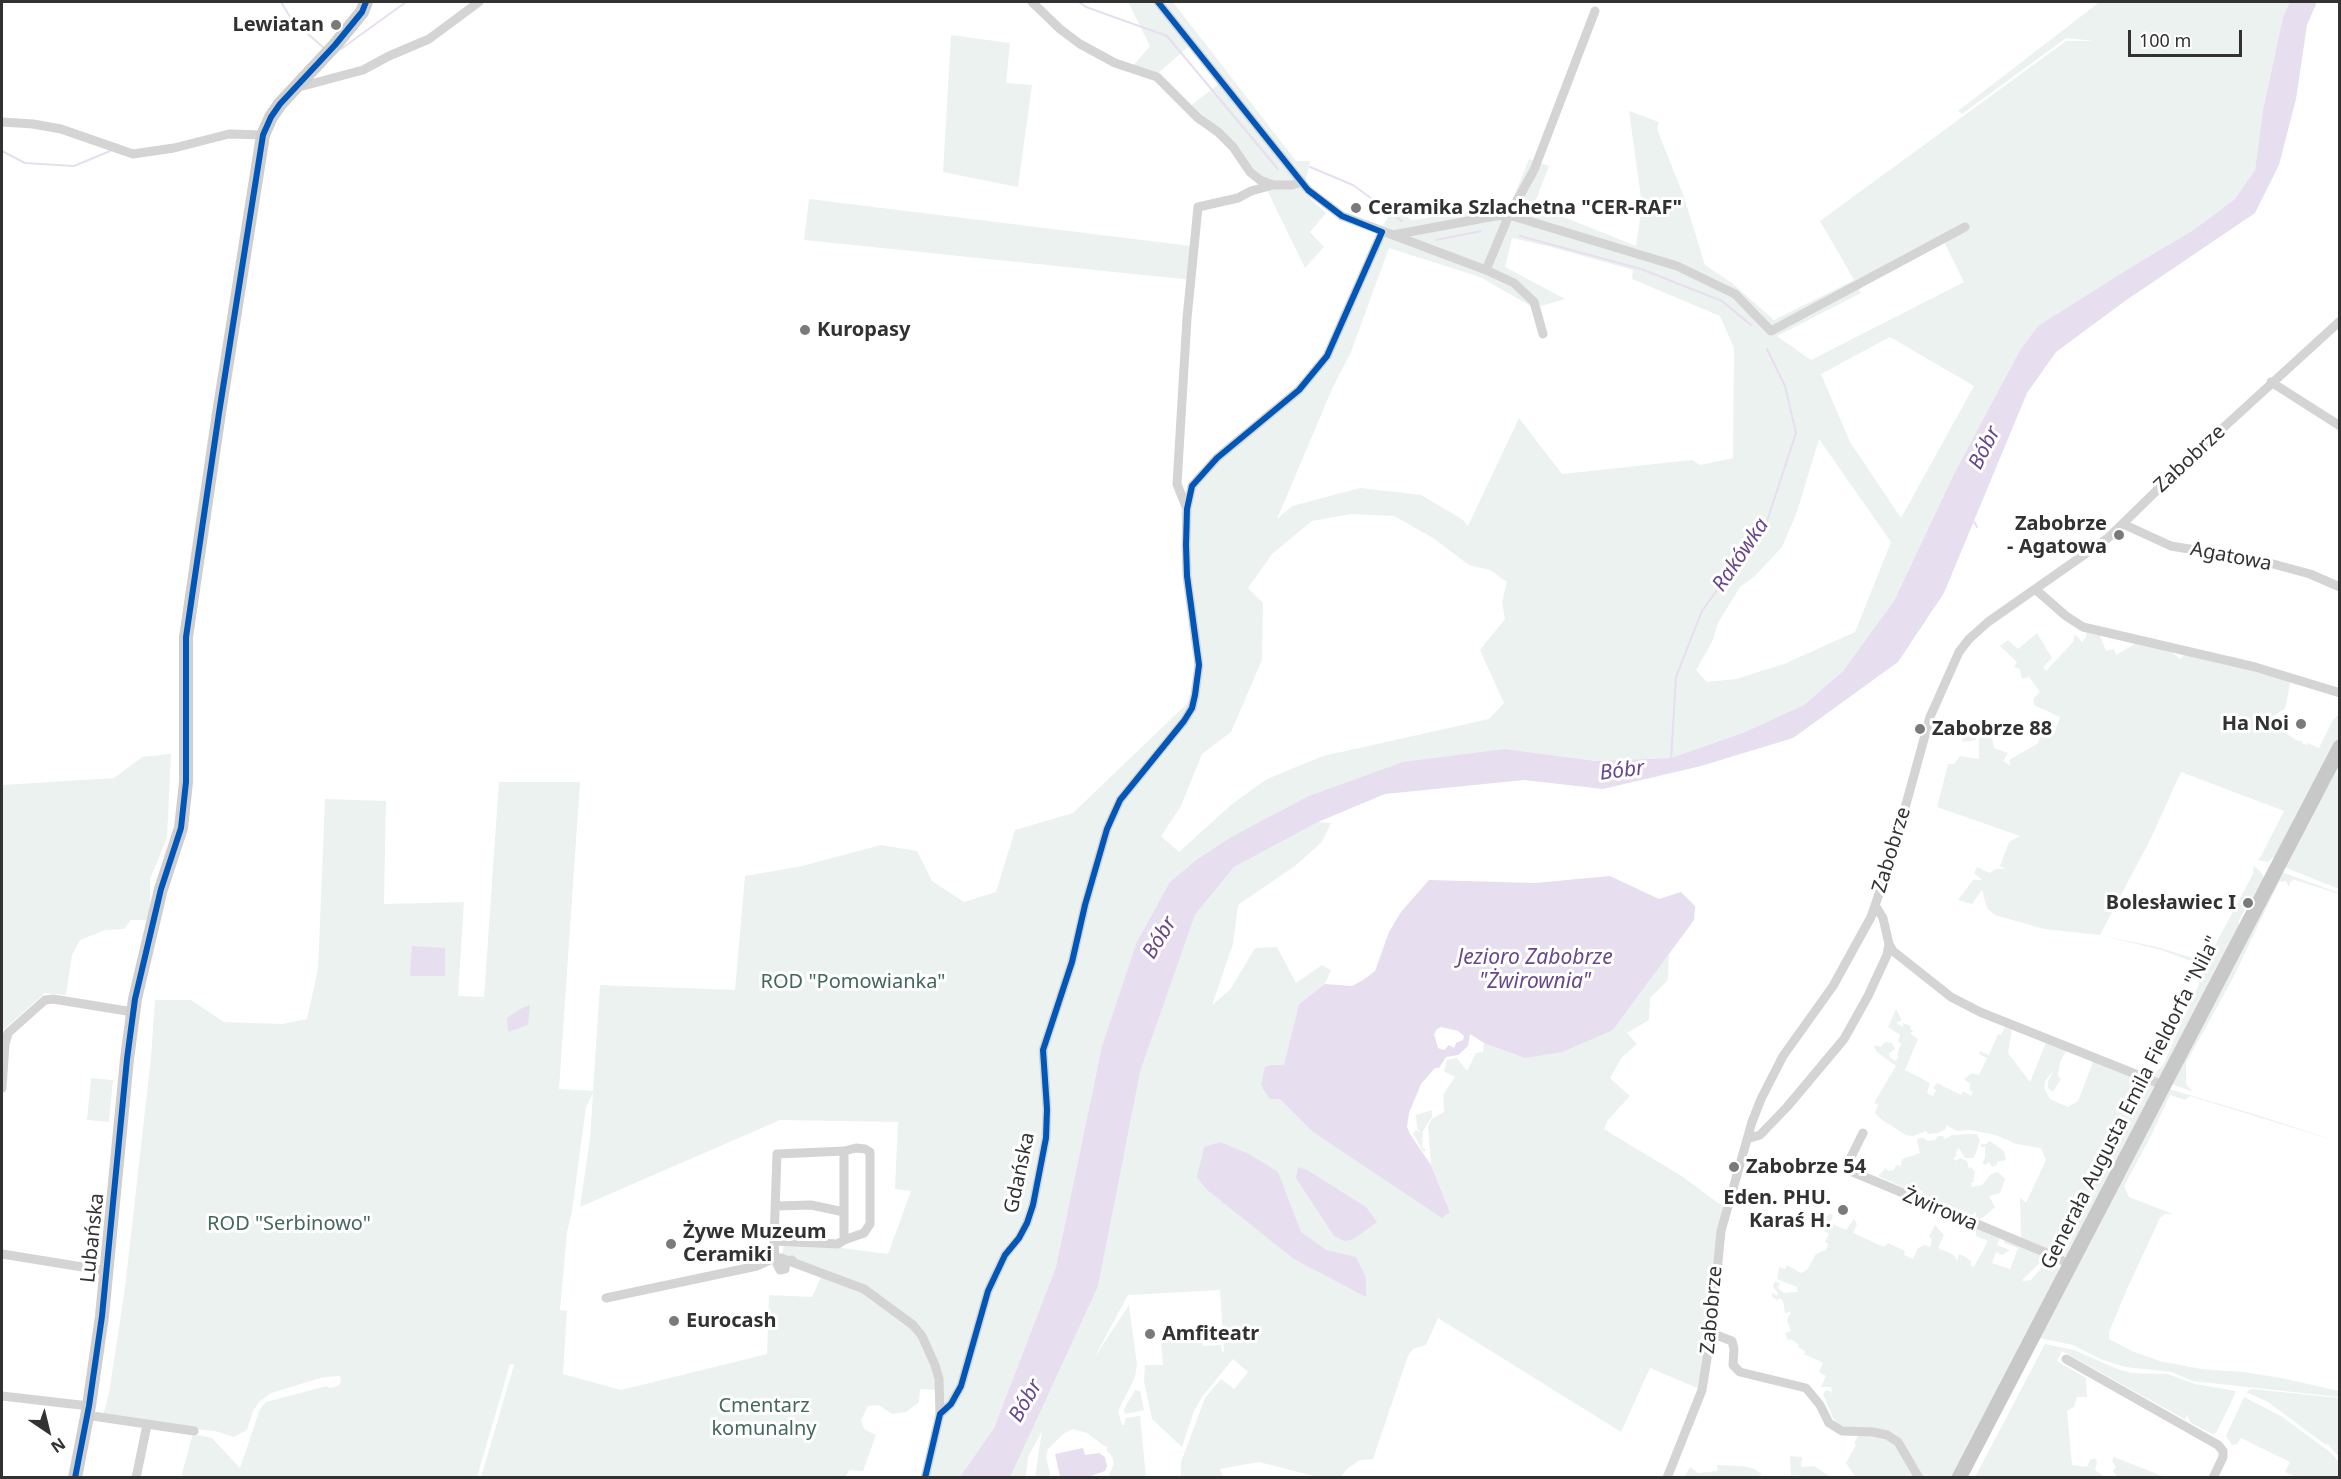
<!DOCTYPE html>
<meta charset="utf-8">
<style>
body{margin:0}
#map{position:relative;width:2341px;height:1479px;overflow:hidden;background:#fff;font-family:"Noto Sans",sans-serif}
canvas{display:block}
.frame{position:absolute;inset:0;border:3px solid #323232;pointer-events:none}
.north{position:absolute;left:18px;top:1401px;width:60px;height:60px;-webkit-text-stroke:4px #fff;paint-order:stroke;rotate:145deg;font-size:16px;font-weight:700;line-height:24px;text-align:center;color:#323232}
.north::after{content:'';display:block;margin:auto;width:21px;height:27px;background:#323232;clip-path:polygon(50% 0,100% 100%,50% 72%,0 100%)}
.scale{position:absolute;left:2128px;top:30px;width:114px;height:27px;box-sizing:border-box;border:3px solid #323232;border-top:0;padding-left:8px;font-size:18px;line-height:21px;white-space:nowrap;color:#323232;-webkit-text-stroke:4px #fff;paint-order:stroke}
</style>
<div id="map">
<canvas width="2341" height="1479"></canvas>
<div class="frame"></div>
<div class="north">N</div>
<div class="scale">100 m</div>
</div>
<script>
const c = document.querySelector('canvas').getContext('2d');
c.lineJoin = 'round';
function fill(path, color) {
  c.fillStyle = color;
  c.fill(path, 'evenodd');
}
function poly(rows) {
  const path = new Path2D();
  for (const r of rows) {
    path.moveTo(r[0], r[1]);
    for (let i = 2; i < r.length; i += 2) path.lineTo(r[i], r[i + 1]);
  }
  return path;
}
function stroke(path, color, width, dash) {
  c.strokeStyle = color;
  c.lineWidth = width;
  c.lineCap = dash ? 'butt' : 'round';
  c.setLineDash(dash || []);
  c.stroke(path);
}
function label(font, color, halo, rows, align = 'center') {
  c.font = font + ' "Noto Sans",sans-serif';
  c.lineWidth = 6;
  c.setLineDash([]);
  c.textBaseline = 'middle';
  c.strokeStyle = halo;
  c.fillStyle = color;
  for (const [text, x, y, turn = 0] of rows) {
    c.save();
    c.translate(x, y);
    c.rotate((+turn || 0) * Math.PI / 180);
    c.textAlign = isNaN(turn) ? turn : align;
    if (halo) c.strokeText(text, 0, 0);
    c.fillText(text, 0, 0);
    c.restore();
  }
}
fill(poly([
 [1128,2,1173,2,1296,161,1310,161,1303,192,1326,213,1310,232,1324,247,1305,268,1267,190,1190,106,1220,83,1189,46,1157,74,1131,68,1150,46],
 [2097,2,2290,2,2283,17,2263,110,2255,170,2235,199,2192,231,2136,264,2038,326,2020,350,1955,472,1894,601,1843,671,1804,705,1745,732,1671,758,1596,761,1505,749,1309,796,1136,944,1102,1046,1056,1267,994,1428,960,1477,926,1477,939,1390,920,1389,919,1402,906,1412,892,1414,879,1405,868,1406,861,1420,864,1429,876,1435,863,1471,849,1470,845,1478,481,1477,514,1365,510,1364,477,1477,181,1477,193,1434,212,1438,240,1468,260,1409,266,1402,326,1386,330,1388,338,1386,341,1381,340,1376,324,1377,271,1393,259,1402,253,1411,247,1430,234,1437,215,1431,147,1425,103,1416,109,1393,125,1288,151,1057,155,1000,191,1000,224,1022,282,1024,307,1019,318,969,325,799,386,801,384,904,464,902,458,996,484,997,499,782,580,782,559,1089,593,1091,600,985,735,990,745,876,802,866,881,845,917,851,932,881,964,902,996,892,1015,830,1073,813,1195,696,1198,653,1184,562,1181,512,1185,494,1202,471,1292,394,1329,350,1369,250,1394,207,1412,220,1510,206,1529,159,1549,166,1534,205,1636,246,1642,205,1629,111,1659,122,1657,129,1684,197,1705,265,1732,283,1774,320,1854,280,1820,221,2066,41,2094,41,2066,38,1962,114,1958,111,2097,4],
 [1512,238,1551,247,1633,270,1632,279,1720,316,1734,348,1733,458,1700,465,1692,460,1562,474,1519,418,1468,526,1462,519,1421,495,1360,488,1292,506,1277,519,1332,389,1351,352,1389,248,1480,277,1534,308,1565,299,1505,267],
 [1943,240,1964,282,1811,360,1777,336,1861,293,1858,287],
 [1890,337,1974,386,1901,518,1850,442,1821,374],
 [1819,439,1891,542,1855,632,1784,664,1736,679,1707,682,1696,670,1712,642,1718,623,1740,587,1754,577,1782,547,1797,512],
 [1351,514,1394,516,1433,538,1469,565,1490,570,1507,582,1502,602,1505,619,1480,650,1504,703,1489,719,1323,756,1267,779,1232,804,1179,852,1161,836,1181,806,1202,754,1231,732,1262,660,1263,603,1248,588,1272,554,1312,521],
 [593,1093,590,1139,580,1207,780,1120,898,1122,895,1189,911,1191,888,1254,826,1246,784,1245,781,1258,822,1275,812,1297,769,1295,767,1354,621,1390,563,1374,567,1311,560,1310,567,1232,572,1211,586,1107],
 [951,35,1010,43,1006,83,1032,85,1018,187,943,172],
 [809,199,1199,247,1192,280,804,240],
 [2087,630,2099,633,2106,651,2114,649,2116,655,2138,642,2173,653,2180,659,2187,652,2199,656,2201,659,2291,680,2285,709,2273,716,2269,723,2298,741,2302,741,2302,743,2307,745,2308,743,2319,748,2333,720,2339,714,2339,738,2281,850,2268,862,2257,860,2260,858,2284,811,2181,772,2150,840,2100,935,2157,947,2206,962,2254,872,2253,870,2254,866,2260,871,2264,878,2239,920,2239,928,2165,1074,2158,1079,2151,1077,2163,1065,2201,979,2197,966,2191,961,2161,950,2100,935,2044,929,1995,915,1987,908,1982,890,1972,904,1958,900,1973,880,1982,880,1974,873,1977,867,1990,873,1995,869,2006,869,2000,866,2009,842,2020,836,1937,807,1948,764,1954,764,1960,756,1979,759,1979,733,1974,733,1976,740,1962,742,1966,725,1981,727,1989,720,1994,748,2008,753,2003,761,2011,766,2009,760,2037,744,2044,730,2054,734,2060,717,2034,705,2033,699,2040,692,2029,677,2022,679,2020,669,2014,667,2017,662,2000,646,2008,640,2018,649,2037,633,2052,658,2043,667,2046,671,2073,642,2075,634,2082,642,2086,637],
 [171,754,167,838,150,879,150,920,131,920,124,929,105,930,80,940,72,955,66,995,45,993,2,1031,2,785,114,778,142,757],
 [2339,760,2339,889,2284,867],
 [1318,822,1331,823,1322,842,1295,866,1238,905,1233,944,1212,1005,1230,990,1255,948,1277,947,1296,983,1322,965,1331,970,1325,984,1299,1004,1284,1066,1280,1099,1313,1132,1442,1217,1450,1211,1431,1165,1428,1126,1432,1119,1444,1112,1443,1095,1455,1077,1444,1071,1447,1060,1457,1058,1467,1071,1476,1053,1483,1052,1484,1043,1525,1058,1613,1030,1669,954,1668,980,1650,998,1649,1020,1627,1033,1637,1044,1622,1057,1610,1078,1630,1096,1607,1121,1604,1129,1683,1177,1718,1203,1727,1206,1702,1390,1650,1368,1621,1432,1438,1318,1426,1345,1413,1349,1408,1356,1373,1459,1360,1460,1348,1468,1341,1477,1318,1477,1259,1462,1220,1469,1223,1477,1181,1477,1181,1462,1205,1398,1221,1379,1234,1389,1248,1372,1233,1359,1202,1397,1194,1411,1182,1447,1152,1419,1144,1381,1145,1365,1163,1365,1160,1331,1201,1326,1203,1346,1221,1345,1222,1352,1224,1352,1220,1290,1128,1295,1094,1358,1129,1305,1137,1365,1135,1377,1118,1411,1122,1425,1124,1425,1126,1418,1140,1416,1146,1477,1108,1477,1114,1464,1112,1456,1107,1451,1107,1446,1104,1446,1087,1433,1073,1429,1063,1434,1048,1449,1046,1458,1051,1477,1035,1477,1042,1431,1028,1457,1026,1477,1010,1478,1140,1072,1195,915,1234,867],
 [2282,872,2339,893,2339,894,2295,880,2291,881,2289,887,2286,881,2279,882,2233,978,2186,1063,2186,1084,2193,1092,2172,1084],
 [1896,1009,1902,1020,1896,1023,1903,1027,1903,1023,1911,1026,1910,1029,1914,1031,1910,1033,1918,1039,1905,1070,1930,1083,1927,1093,1933,1096,1936,1090,1933,1088,1937,1083,1961,1095,1963,1091,1971,1096,1973,1092,1970,1090,1970,1084,1964,1079,1972,1073,1979,1075,1987,1058,1979,1054,1980,1051,1989,1055,1998,1034,2001,1035,2005,1027,2012,1030,2008,1053,2030,1082,2047,1040,2068,1048,2060,1062,2058,1076,2061,1079,2053,1092,2048,1088,2048,1082,2053,1071,2045,1081,2044,1088,2050,1099,2068,1107,2078,1101,2093,1062,2092,1058,2152,1084,2155,1089,2068,1256,2062,1256,2021,1238,2020,1197,2026,1203,2046,1160,2041,1148,2016,1144,1996,1135,1971,1130,1957,1131,1946,1125,1946,1129,1938,1133,1928,1134,1926,1131,1913,1136,1906,1135,1882,1120,1875,1113,1878,1105,1874,1103,1896,1066,1877,1052,1874,1047,1876,1045,1881,1047,1885,1042,1892,1043,1895,1049,1889,1053,1890,1057,1895,1061,1899,1057,1897,1055,1900,1046,1902,1045,1898,1041,1900,1035,1888,1027],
 [91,1078,113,1080,109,1122,87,1120],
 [2169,1089,2257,1115,2339,1142,2190,1096,2185,1100,2170,1095,2151,1136,2124,1186,2129,1197,2173,1214,2165,1214,2160,1218,2127,1289,2109,1332,2109,1339,2134,1352,2160,1361,2201,1369,2243,1372,2281,1378,2339,1391,2339,1397,2192,1381,2172,1372,2125,1367,2103,1360,2073,1345,2039,1338],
 [1432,1110,1432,1117,1423,1131,1422,1147,1426,1150,1423,1152,1413,1133,1416,1130,1421,1133,1417,1128,1416,1115],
 [1970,1134,1977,1134,1980,1141,1974,1158,1965,1158,1959,1148,1956,1152,1957,1156,1954,1157,1955,1161,1960,1158,1967,1161,1969,1169,1971,1167,1975,1172,1973,1182,1970,1183,1972,1187,1982,1185,1991,1174,1998,1172,2005,1179,2000,1193,1989,1196,1995,1207,1981,1219,1976,1218,1976,1212,1970,1216,1922,1196,1923,1191,1921,1190,1918,1194,1878,1176,1886,1168,1888,1171,1894,1170,1896,1165,1901,1166,1902,1159,1920,1153,1917,1142,1918,1138,1924,1138,1928,1141,1935,1140,1938,1136,1943,1136,1945,1139,1952,1135],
 [1990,1141,2004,1151,2006,1160,1997,1162,1997,1165,1992,1167,1989,1162,1985,1165,1982,1163,1985,1158,1985,1147,1981,1147,1981,1144,1986,1144],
 [1830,1213,1833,1216,1830,1223,1846,1230,1854,1219,1857,1224,1853,1233,1884,1247,1888,1243,1905,1251,1904,1255,1913,1259,1918,1248,1925,1245,1930,1247,1932,1240,1929,1236,1935,1225,1944,1235,1938,1248,1954,1255,1957,1261,1959,1254,1964,1256,1971,1261,1971,1266,1974,1267,1988,1241,1976,1236,1976,1228,2000,1238,1997,1245,2010,1250,2002,1255,1996,1252,1992,1263,2010,1269,2018,1248,2004,1243,2005,1240,2047,1256,2023,1279,2023,1281,2031,1280,2050,1258,2058,1263,2059,1272,1953,1477,1922,1477,1904,1444,1848,1430,1839,1425,1833,1418,1823,1394,1826,1390,1832,1392,1831,1387,1821,1387,1826,1376,1819,1372,1823,1363,1804,1354,1805,1351,1798,1347,1799,1345,1791,1339,1788,1340,1785,1333,1791,1331,1787,1320,1791,1312,1785,1313,1783,1301,1780,1298,1777,1300,1772,1297,1772,1293,1777,1296,1778,1293,1773,1287,1775,1281,1780,1284,1778,1288,1784,1293,1798,1292,1797,1287,1777,1279,1779,1267,1785,1269,1787,1265,1801,1273,1808,1269,1816,1254,1826,1250,1828,1244,1825,1242,1829,1234,1818,1226,1821,1216,1828,1216],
 [2045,1344,2074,1350,2120,1370,2132,1373,2168,1374,2195,1384,2230,1390,2235,1391,2235,1394,2216,1433,2212,1434,2191,1423,2186,1414,2186,1420,2062,1351,2057,1361,2086,1378,2087,1397,2077,1397,2074,1407,2067,1411,2072,1465,2087,1467,2090,1460,2095,1458,2097,1462,2095,1470,2105,1477,1975,1477],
 [2252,1389,2339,1398,2339,1457,2328,1444,2326,1445,2268,1402,2246,1392],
 [1135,1390,1140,1391,1144,1410,1125,1414,1124,1409],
 [2244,1397,2281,1416,2331,1453,2339,1462,2339,1477,2296,1477,2285,1472,2290,1462,2241,1438,2237,1444,2232,1445,2226,1436],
 [1859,1434,1874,1434,1892,1441,1917,1477,1853,1477,1855,1476,1846,1463,1856,1445,1854,1443],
 [1790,1456,1802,1457,1801,1467,1814,1466,1831,1477,1799,1477,1799,1475,1791,1476],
 [2114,1457,2165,1477,2109,1477,2116,1476,2113,1471,2116,1467,2112,1461],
 [1717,1465,1742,1466,1755,1469,1761,1474,1760,1478,1684,1477,1690,1467,1698,1473,1718,1471]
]), '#ecf2ef');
fill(poly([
 [2290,2,2317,2,2307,25,2296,99,2279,165,2255,213,2125,301,2056,352,2027,393,1944,593,1898,662,1793,738,1701,766,1603,789,1524,780,1385,794,1318,822,1234,867,1195,915,1140,1072,1098,1286,1010,1477,960,1477,994,1428,1056,1267,1102,1046,1136,944,1170,882,1198,859,1233,836,1309,796,1403,762,1505,749,1596,761,1671,758,1745,732,1804,705,1843,671,1894,601,1955,472,2020,350,2038,326,2136,264,2192,231,2235,199,2255,170,2263,110,2283,17],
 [1610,876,1659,899,1681,892,1695,906,1694,920,1613,1030,1562,1052,1525,1058,1484,1043,1470,1034,1468,1046,1458,1055,1446,1057,1439,1068,1435,1068,1421,1084,1409,1113,1407,1127,1410,1134,1431,1165,1450,1212,1442,1218,1313,1132,1280,1099,1270,1099,1263,1089,1261,1084,1265,1067,1270,1065,1284,1065,1299,1004,1325,984,1352,986,1363,980,1375,971,1389,932,1401,912,1429,880,1535,883],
 [1441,1027,1458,1031,1464,1036,1463,1040,1456,1043,1454,1048,1449,1045,1444,1050,1438,1048,1434,1034,1437,1029],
 [412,946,445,948,445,976,410,976],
 [530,1005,528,1025,508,1032,507,1018,520,1009],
 [1220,1142,1249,1154,1278,1172,1301,1232,1326,1250,1356,1257,1366,1278,1366,1297,1294,1259,1206,1189,1197,1177,1204,1147],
 [1298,1167,1307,1170,1366,1207,1377,1222,1352,1240,1344,1241,1334,1236,1296,1178],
 [1083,1448,1085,1455,1099,1453,1105,1457,1107,1466,1105,1471,1088,1477,1060,1477,1055,1454]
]), '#e7def0');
stroke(poly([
 [281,2,292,20,324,48],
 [1079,2,1086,7,1167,36,1278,169],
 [341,49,406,2],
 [2,151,25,163,74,166,110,151],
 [1310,167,1353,185,1402,221],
 [1520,236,1641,269,1722,301,1751,325],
 [1436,240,1481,231],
 [1974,522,1977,527],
 [1671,760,1676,677,1702,611,1767,521,1796,433,1785,386,1767,349]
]), '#e7def0', 2);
stroke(poly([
 [1032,2,1060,29,1080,44,1115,63,1157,77,1198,118,1218,132,1233,147,1250,172,1260,180,1273,185,1292,185,1302,182],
 [1158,2,1308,190,1342,216,1393,235,1495,216,1509,215,1534,170,1595,11],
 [299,84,303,86,363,70,389,56,429,39,479,2],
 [2,122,33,124,61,129,133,154,174,148,229,134,263,135],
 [1393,235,1486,270,1514,283,1534,302,1543,334],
 [1486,270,1509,215,1677,266,1735,294,1771,331,1965,227],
 [2271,382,2340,426],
 [1187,509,1177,484,1187,318,1198,207,1238,198,1251,191,1273,185],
 [2123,524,2171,546,2262,561,2310,574,2340,587],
 [2035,589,2066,616,2083,627,2255,667,2340,693],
 [1875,905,1883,918,1889,944,1893,951,1951,997,1980,1012,2163,1085],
 [2,1088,5,1044,8,1033,45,1000,53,999,133,1012],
 [1863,1133,1847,1165,1848,1170,2056,1257,2070,1265],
 [1747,1139,1760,1135,1787,1107,1844,1039,1868,996,1887,955,1889,944],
 [844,1151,856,1148,865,1149,870,1152,870,1224,864,1233,844,1240],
 [776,1206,811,1205,844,1212],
 [774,1241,838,1244,844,1240,844,1151,777,1154,774,1241,775,1258],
 [2,1254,107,1271],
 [781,1258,777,1264,780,1270,785,1269,786,1262,792,1260],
 [606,1298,757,1266,775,1258,781,1258,864,1289,913,1325,922,1336,935,1365,939,1379,940,1414,925,1478],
 [1711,1333,1732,1341,1734,1349,1733,1365,1740,1372,1806,1388,1820,1405,1829,1423,1842,1431,1873,1432,1887,1435,1898,1442,1919,1478],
 [2066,1359,2218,1445,2223,1451,2223,1457,2213,1478],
 [2,1396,89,1406],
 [940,1414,951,1404,961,1386,988,1291,1005,1255,1019,1238,1027,1223,1033,1205,1046,1138,1047,1109,1043,1050,1072,962,1085,905,1107,829,1120,800,1184,721,1192,708,1195,695,1199,665,1187,576,1186,545,1187,509,1192,486,1217,458,1299,390,1327,356,1382,232],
 [86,1415,194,1431],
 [136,1478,147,1425],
 [1667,1478,1702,1390,1711,1333,1721,1231,1752,1122,1761,1099,1783,1056,1833,986,1871,917,1891,859,1930,717,1959,652,1969,639,1988,622,2108,538,2189,459,2340,321]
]), '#d4d4d4', 9);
stroke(poly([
 [75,1478,89,1406,102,1316,127,1059,135,999,161,889,181,828,186,782,186,637,219,413,263,135,271,117,280,104,335,45,362,12,366,2]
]), '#cfcfcf', 14);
stroke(poly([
 [1959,1478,2340,747]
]), '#c8c8c8', 15);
stroke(poly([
 [75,1478,89,1406,102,1316,127,1059,135,999,161,889,181,828,186,782,186,637,219,413,263,135,271,117,280,104,335,45,362,12,366,2],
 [925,1478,940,1414,951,1404,961,1386,988,1291,1005,1255,1019,1238,1027,1223,1033,1205,1046,1138,1047,1109,1043,1050,1072,962,1085,905,1107,829,1120,800,1184,721,1192,708,1195,695,1199,665,1187,576,1186,545,1187,509,1192,486,1217,458,1299,390,1327,356,1382,232,1342,216,1308,190,1158,2]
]), '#0057b8', 6);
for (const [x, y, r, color] of [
 [336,25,6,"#7a7a7a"],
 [1356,208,6,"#7a7a7a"],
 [805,330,6,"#7a7a7a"],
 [2119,535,6,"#7a7a7a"],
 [2301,724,6,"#7a7a7a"],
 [1920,729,6,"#7a7a7a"],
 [2248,903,6,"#7a7a7a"],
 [1734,1167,6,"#7a7a7a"],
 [1843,1210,6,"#7a7a7a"],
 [671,1244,6,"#7a7a7a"],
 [674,1321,6,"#7a7a7a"],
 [1150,1334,6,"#7a7a7a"]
]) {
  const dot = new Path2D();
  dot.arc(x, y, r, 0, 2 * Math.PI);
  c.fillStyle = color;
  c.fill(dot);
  stroke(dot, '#fff', 2);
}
label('bold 20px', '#323232', '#fff', [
 ["Lewiatan",324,25,"right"],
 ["Ceramika Szlachetna \"CER-RAF\"",1368,208],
 ["Kuropasy",817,330],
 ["Zabobrze",2107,524,"right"],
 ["- Agatowa",2107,547,"right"],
 ["Ha Noi",2289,724,"right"],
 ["Zabobrze 88",1932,729],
 ["Bolesławiec I",2236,903,"right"],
 ["Zabobrze 54",1746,1167],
 ["Eden. PHU.",1831,1198,"right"],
 ["Karaś H.",1831,1221,"right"],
 ["Żywe Muzeum",683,1232],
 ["Ceramiki",683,1255],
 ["Eurocash",686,1321],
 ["Amfiteatr",1162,1334]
], 'left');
label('20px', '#323232', '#fff', [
 ["Zabobrze",2190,459,-43],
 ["Agatowa",2231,557,11],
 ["Zabobrze",1892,850,-73],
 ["Generała Augusta Emila Fieldorfa \"Nila\"",2131,1103,-63],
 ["Gdańska",1020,1173,-78],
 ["Żwirowa",1940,1210,23],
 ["Lubańska",93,1238,-84],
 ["Zabobrze",1712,1310,-85]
]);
label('20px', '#43695b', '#fff', [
 ["ROD \"Pomowianka\"",853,982],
 ["ROD \"Serbinowo\"",289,1224],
 ["Cmentarz",764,1406],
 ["komunalny",764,1429]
]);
label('italic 21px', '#69478c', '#fff', [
 ["Bóbr",1985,448,-63],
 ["Rakówka",1741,555,-56],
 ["Bóbr",1622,771,-7],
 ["Bóbr",1160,938,-59],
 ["Jezioro Zabobrze",1535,958],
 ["\"Żwirownia\"",1535,982],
 ["Bóbr",1026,1401,-60]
]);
</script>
